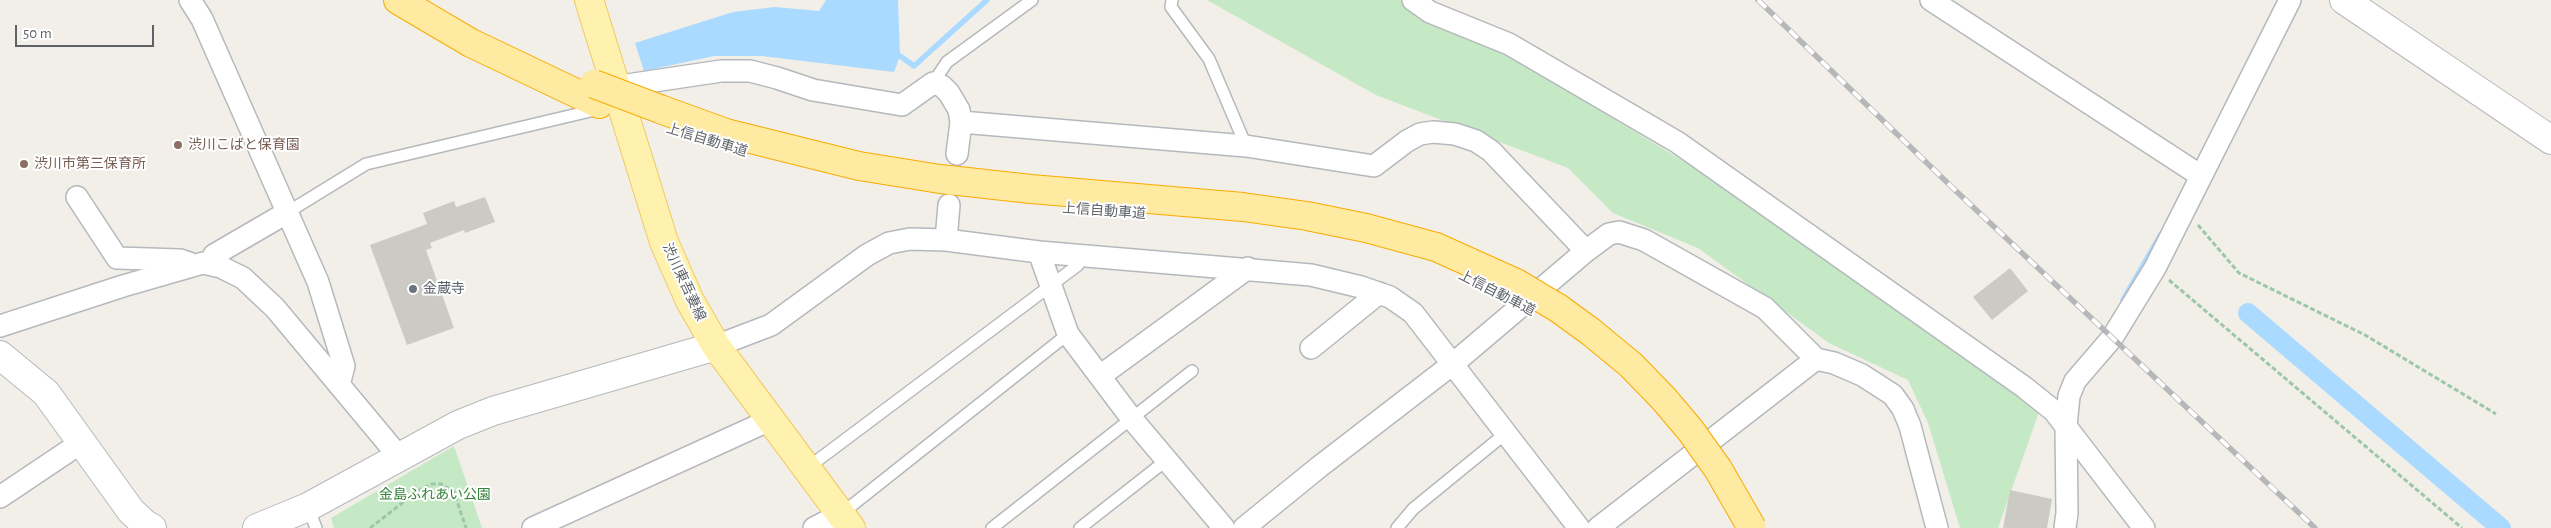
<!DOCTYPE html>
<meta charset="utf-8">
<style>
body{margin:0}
#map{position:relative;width:2551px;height:528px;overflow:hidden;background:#f1efe8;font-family:"Alegreya Sans",sans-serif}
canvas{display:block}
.scale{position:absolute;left:15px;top:25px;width:139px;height:22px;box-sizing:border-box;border:2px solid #5f6368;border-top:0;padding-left:6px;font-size:15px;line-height:18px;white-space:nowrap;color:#5f6368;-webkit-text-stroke:4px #fff;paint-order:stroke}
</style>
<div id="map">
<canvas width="2551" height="528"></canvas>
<div class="scale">50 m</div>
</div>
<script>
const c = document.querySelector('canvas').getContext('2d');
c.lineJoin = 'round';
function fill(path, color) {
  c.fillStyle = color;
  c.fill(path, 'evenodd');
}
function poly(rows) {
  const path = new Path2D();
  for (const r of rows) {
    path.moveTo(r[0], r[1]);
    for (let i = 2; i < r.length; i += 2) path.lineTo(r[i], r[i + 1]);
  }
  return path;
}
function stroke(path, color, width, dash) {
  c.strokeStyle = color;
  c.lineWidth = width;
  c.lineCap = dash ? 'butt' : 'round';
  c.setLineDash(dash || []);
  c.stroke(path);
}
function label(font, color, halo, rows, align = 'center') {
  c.font = font + ' "Alegreya Sans","Noto Sans JP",sans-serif';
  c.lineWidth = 4;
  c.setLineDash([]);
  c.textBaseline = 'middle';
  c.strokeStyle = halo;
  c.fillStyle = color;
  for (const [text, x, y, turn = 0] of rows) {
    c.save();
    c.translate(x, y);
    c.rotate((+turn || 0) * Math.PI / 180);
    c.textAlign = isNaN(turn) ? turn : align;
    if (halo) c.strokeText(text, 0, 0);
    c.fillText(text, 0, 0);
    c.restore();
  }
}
fill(poly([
 [1207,0,1400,0,1420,19,1509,55,1752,203,2039,412,1998,528,1960,528,1928,423,1908,380,1829,343,1698,248,1613,213,1568,168,1376,95],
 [454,446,482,528,334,528,331,518]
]), '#c5e8c5');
fill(poly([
 [826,0,898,0,900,56,894,72,762,56,714,56,644,71,635,43,733,12,775,7,819,11]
]), '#aadaff');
stroke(poly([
 [900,56,914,66,987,0],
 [2123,300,2161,234]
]), '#aadaff', 5.5);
stroke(poly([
 [2248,313,2501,528]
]), '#aadaff', 20);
fill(poly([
 [485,197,495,222,465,233,464,230,430,243,432,248,426,250,454,328,407,345,370,245,427,224,423,213,454,201,456,207],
 [2010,268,2028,291,1992,320,1973,297],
 [2010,490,2052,499,2047,528,2003,528]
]), '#cccac5');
const service = poly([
 [1172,0,1171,7,1209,59,1246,146],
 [933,83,947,62,1032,0],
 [288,212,366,164,599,109],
 [806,469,1078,265],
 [308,507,316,528],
 [841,514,1068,334],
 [992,528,1192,371],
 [1080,528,1168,459],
 [1397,528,1413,509,1506,433]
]);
const minor = poly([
 [190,0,202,19,318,282,344,366,339,385],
 [1413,0,1430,12,1509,44,1677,142,2024,387,2054,411,2144,528],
 [1931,0,2201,176],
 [614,87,721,71,750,71,777,78,813,90,902,105,933,83,942,86,949,93,959,110,961,122,957,154],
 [961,122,1246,146,1374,166,1407,141,1420,134,1433,132,1455,134,1476,141,1491,151,1586,251],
 [77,197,117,258,180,260,189,263],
 [949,205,946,240,1039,252,1068,334,1132,419,1224,528],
 [1039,252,1311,275,1361,287,1390,297,1413,313,1579,528],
 [210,264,214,255,288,212],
 [0,326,123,286,196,265,203,263,221,267,243,278,275,308,401,459],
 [716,346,771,325,867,255,889,243,910,239,946,240],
 [1311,348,1379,293],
 [1100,376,1248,268],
 [0,497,82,442],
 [533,528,770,420],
 [814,528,841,514],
 [1244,528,1319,467,1454,363,1586,251,1609,234,1619,232,1644,240,1765,308,1816,359,1834,363,1862,375,1893,395,1903,409,1910,426,1937,528],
 [1598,528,1816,359],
 [2065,528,2067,513,2066,426,2069,396,2075,381,2112,338,2155,268,2290,0]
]);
const tertiary = poly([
 [2344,0,2551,140],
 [0,355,46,393,131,511,145,524,152,528],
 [257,528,308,507,458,425,493,411,716,346]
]);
const primary = poly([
 [589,0,664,242,690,301,716,346,851,528]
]);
const trunk = poly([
 [398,0,471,43,599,104],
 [660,109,726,133,859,166,940,179,1031,189,1243,207,1307,216,1366,228,1436,247,1516,283]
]);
stroke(service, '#b5b8bc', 14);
stroke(minor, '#b5b8bc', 24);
stroke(tertiary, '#b5b8bc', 30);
stroke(primary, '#f2c960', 30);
stroke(trunk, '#f9ab00', 30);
stroke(poly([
 [2198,225,2239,273,2365,335,2496,414],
 [2169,280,2462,528],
 [370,528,419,490,432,484,441,484,454,492,466,528]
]), '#9cc7a9', 3, [5, 2.5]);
stroke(service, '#fff', 11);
stroke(minor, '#fff', 21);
stroke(tertiary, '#fff', 28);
stroke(primary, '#fff2af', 28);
stroke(trunk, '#feeaa1', 28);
const rail = poly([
 [1758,0,1956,191,2315,528]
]);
stroke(rail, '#b6b7b8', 5.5);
stroke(rail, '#fff', 4, [11]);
const trunkBridge = poly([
 [594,84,660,109],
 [1516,283,1558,308,1591,332,1631,365,1664,399,1691,431,1718,469,1752,528]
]);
stroke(trunkBridge, '#f9ab00', 30, []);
stroke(trunkBridge, '#feeaa1', 28);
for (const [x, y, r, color] of [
 [178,145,5,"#8d6e63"],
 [24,164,5,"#8d6e63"],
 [413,289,5,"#6b7280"]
]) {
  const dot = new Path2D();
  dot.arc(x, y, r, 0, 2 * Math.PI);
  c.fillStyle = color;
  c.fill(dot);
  stroke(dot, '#fff', 2);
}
label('14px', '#5f6368', '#fff', [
 ["上信自動車道",707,140,17],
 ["上信自動車道",1104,211,4],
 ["渋川東吾妻線",684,282,65],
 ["上信自動車道",1497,293,27]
]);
label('14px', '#785e54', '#fff', [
 ["渋川こばと保育園",188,145],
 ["渋川市第三保育所",34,164]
], 'left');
label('14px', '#5b616d', '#fff', [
 ["金蔵寺",423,289]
], 'left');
label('14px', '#348238', '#fff', [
 ["金島ふれあい公園",435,495]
]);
</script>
